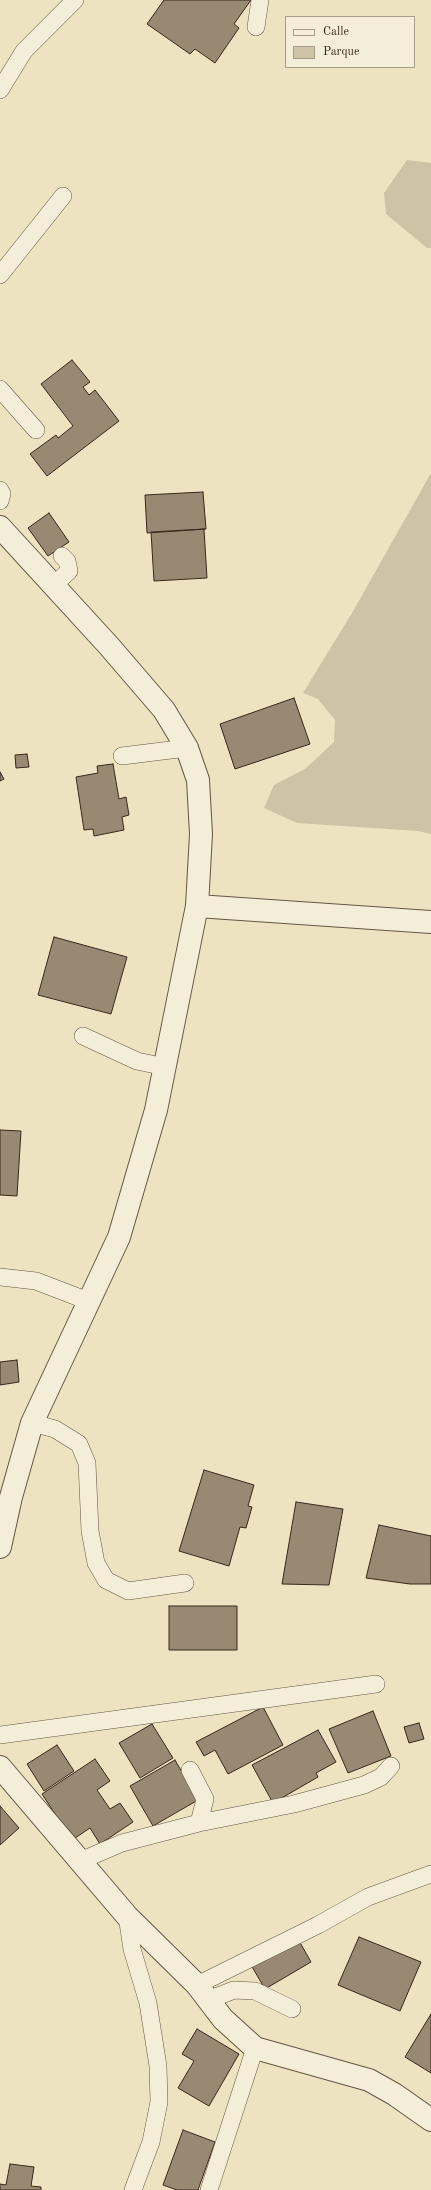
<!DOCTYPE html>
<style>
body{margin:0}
#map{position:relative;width:431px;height:2190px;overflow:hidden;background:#eee3c1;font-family:"Old Standard TT",serif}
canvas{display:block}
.legend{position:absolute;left:285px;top:16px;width:130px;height:52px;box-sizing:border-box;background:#f4edd7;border:1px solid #a99e8c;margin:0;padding:5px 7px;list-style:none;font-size:12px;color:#38271c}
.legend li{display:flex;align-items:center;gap:8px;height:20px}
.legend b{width:20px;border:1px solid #a99e8c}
</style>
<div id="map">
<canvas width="431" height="2190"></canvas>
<ul class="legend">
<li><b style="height:5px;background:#f4edd7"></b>Calle</li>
<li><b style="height:11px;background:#cfc3a5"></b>Parque</li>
</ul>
</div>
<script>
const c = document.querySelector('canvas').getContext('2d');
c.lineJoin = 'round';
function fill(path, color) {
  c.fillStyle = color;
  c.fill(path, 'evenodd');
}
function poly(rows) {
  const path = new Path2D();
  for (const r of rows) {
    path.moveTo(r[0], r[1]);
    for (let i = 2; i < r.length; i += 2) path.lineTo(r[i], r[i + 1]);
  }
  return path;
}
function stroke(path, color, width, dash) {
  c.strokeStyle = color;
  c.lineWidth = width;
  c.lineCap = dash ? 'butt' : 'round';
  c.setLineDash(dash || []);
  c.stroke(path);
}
fill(poly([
 [407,160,431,163,431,248,427,248,386,214,384,193],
 [431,473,431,834,418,831,297,823,264,808,274,785,305,769,334,742,335,720,318,699,303,693,352,613]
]), '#cfc3a5');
const building = poly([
 [164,0,251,0,234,24,239,28,215,63,195,49,190,54,147,24,164,0],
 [72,360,90,382,83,387,89,395,95,390,119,421,47,476,30,454,56,435,58,438,73,426,41,384,72,360],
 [203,492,206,529,147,533,145,495,203,492],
 [49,513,69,542,48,556,28,528,49,513],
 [204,529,207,578,154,581,151,532,204,529],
 [294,698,310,744,235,769,220,724,294,698],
 [27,754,29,767,16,768,15,755,27,754],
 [113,764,119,799,126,797,129,815,122,817,124,830,94,836,93,829,84,830,76,777,98,773,97,766,113,764],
 [0,772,4,779,0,781,0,772],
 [54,937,127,957,111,1014,38,995,54,937],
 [0,1130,21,1131,17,1196,0,1195,0,1130],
 [17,1360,19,1382,0,1385,0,1362,17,1360],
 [204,1470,254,1485,248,1506,252,1507,246,1528,240,1527,229,1566,179,1551,204,1470],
 [296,1502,343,1509,329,1585,282,1584,296,1502],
 [379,1525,431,1536,431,1584,410,1584,366,1578,379,1525],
 [169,1606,237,1606,237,1650,169,1650,169,1606],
 [263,1707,283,1745,228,1774,215,1750,204,1756,196,1742,263,1707],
 [373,1711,391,1756,348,1773,329,1729,373,1711],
 [419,1723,424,1739,409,1743,404,1727,419,1723],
 [152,1724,173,1758,140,1778,119,1743,152,1724],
 [318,1730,336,1762,316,1773,318,1777,273,1803,252,1765,318,1730],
 [57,1745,74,1771,44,1791,27,1764,57,1745],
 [95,1759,110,1781,97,1790,110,1809,120,1803,133,1822,100,1844,90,1828,72,1840,42,1794,95,1759],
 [175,1760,198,1800,153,1826,130,1786,175,1760],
 [0,1806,19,1828,0,1845,0,1806],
 [359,1937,421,1962,400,2011,338,1985,359,1937],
 [298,1939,311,1962,265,1989,251,1965,298,1939],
 [431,2014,431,2073,405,2057,431,2014],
 [197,2029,239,2054,209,2106,178,2088,194,2061,182,2054,197,2029],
 [183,2130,215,2142,198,2190,177,2190,163,2185,183,2130],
 [10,2164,34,2167,31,2186,41,2187,41,2190,0,2190,0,2184,6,2185,10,2164]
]);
fill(building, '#978972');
stroke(building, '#38271c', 1);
const lane = poly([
 [256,27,260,0],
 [0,90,24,51,75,0],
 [0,275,63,196],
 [0,389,36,430],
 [0,490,2,494,0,501],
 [53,586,69,571,67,561,62,556],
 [122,756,187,748],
 [83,1036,137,1061,165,1067],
 [0,1277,36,1281,88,1301],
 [32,1423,55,1429,79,1444,87,1463,90,1531,96,1563,106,1580,128,1591,185,1583],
 [0,1735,376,1684],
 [190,1770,205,1799,199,1823],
 [80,1861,122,1843,199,1823,294,1804,364,1785,381,1777,391,1766],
 [127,1916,132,1949,148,2003,158,2066,159,2102,151,2142,133,2190],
 [197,1985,318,1925,368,1897,431,1874],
 [208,2000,234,1990,255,1991,292,2009],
 [209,2190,255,2048]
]);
const street = poly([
 [0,527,109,646,164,710,187,748,198,780,201,834,197,906,156,1110,119,1237,32,1423,11,1497,0,1547],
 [197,906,431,922],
 [0,1767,127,1916,197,1985,223,2019,255,2048,369,2080,394,2094,431,2120]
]);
stroke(lane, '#665645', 18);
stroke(street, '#665645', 24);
stroke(lane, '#f4edd7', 17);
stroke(street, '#f4edd7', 22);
</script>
